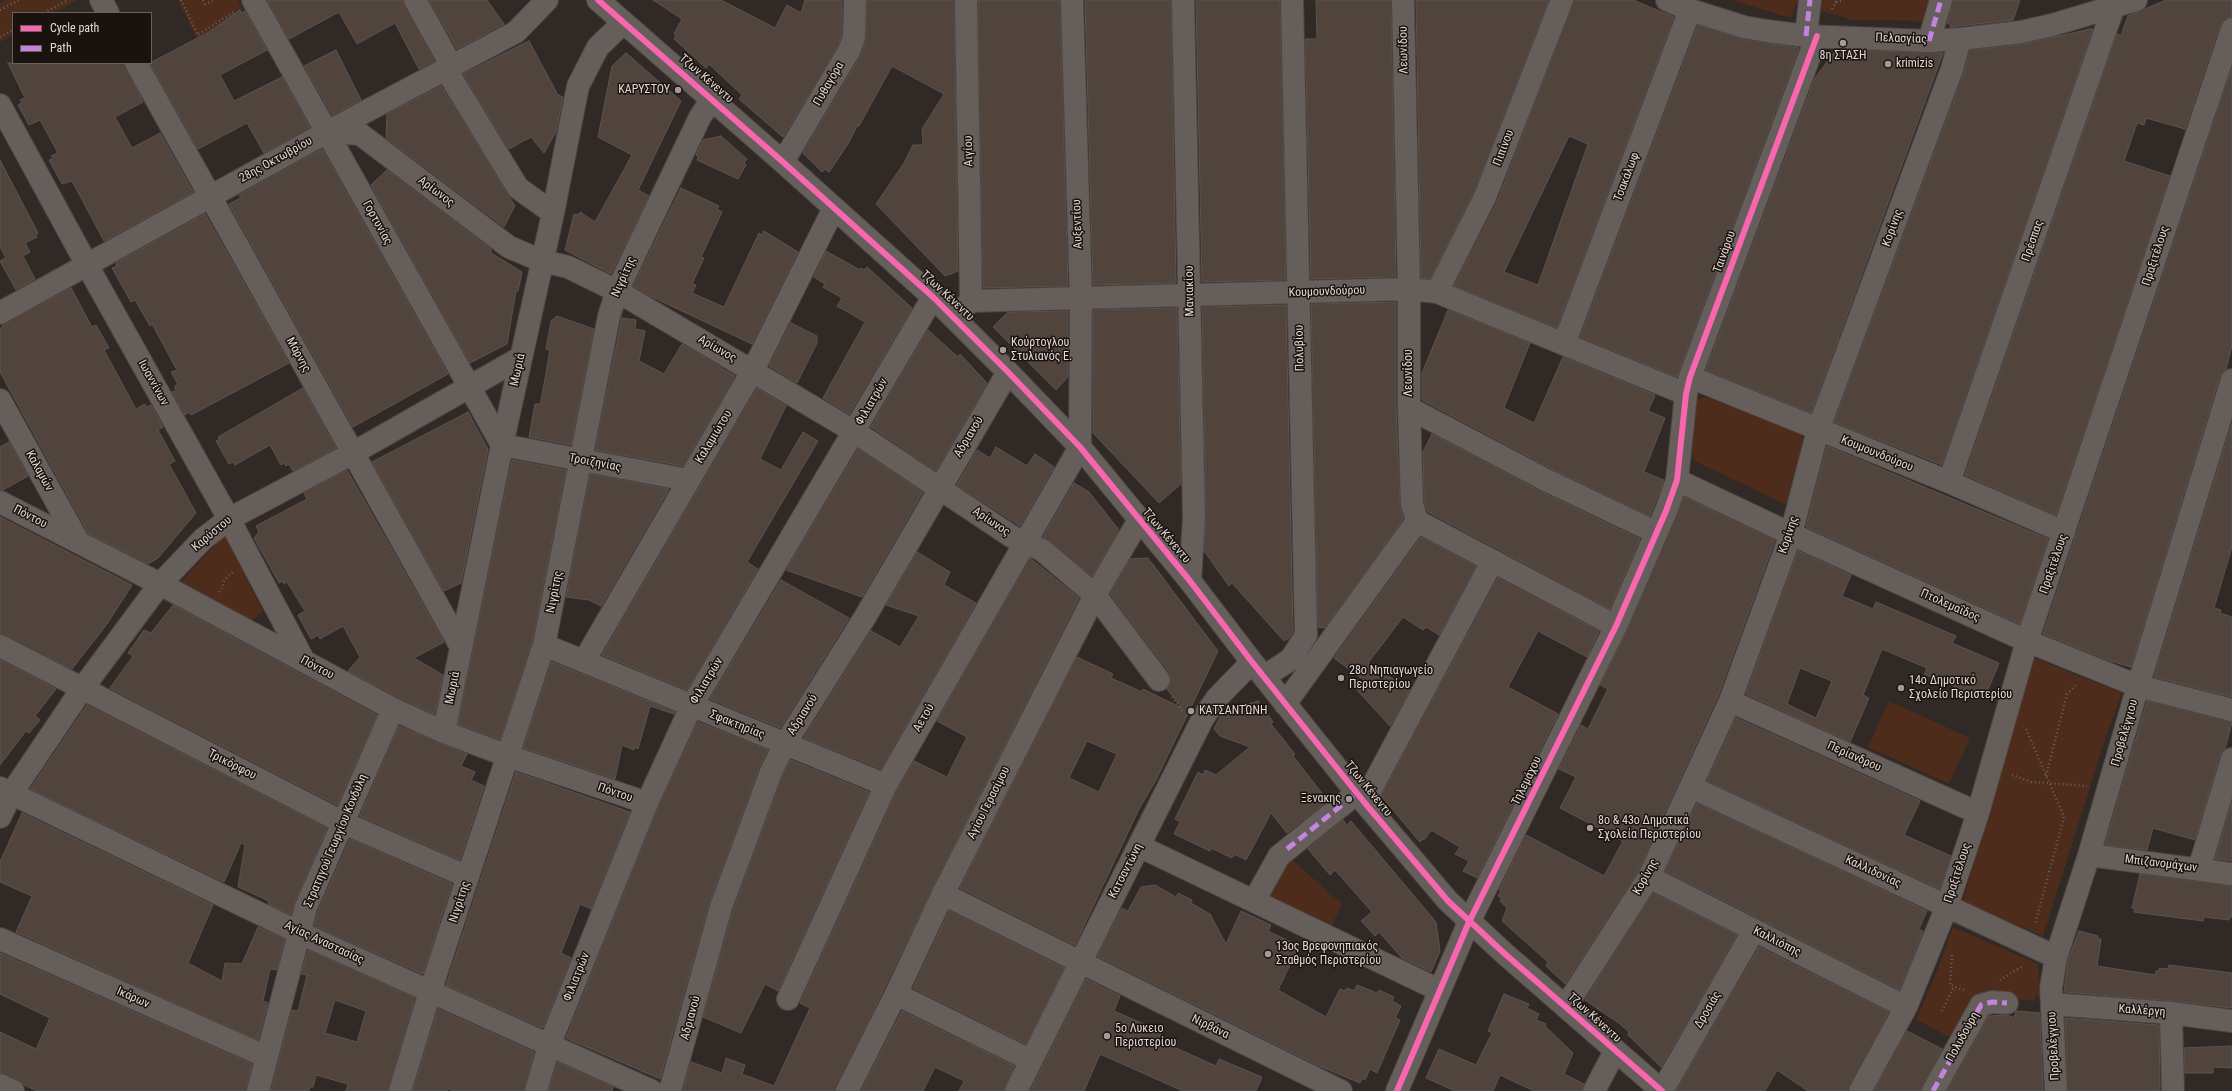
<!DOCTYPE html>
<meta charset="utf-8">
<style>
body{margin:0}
#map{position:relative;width:2232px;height:1091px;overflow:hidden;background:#312925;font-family:"Roboto Condensed",sans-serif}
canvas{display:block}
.legend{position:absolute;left:12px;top:12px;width:140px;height:52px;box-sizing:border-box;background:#19120f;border:1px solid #6a615d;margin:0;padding:5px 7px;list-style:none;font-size:12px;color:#e3d8d3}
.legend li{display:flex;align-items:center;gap:8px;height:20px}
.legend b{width:20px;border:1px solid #6a615d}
</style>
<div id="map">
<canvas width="2232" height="1091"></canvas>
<ul class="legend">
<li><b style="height:5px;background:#f766af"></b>Cycle path</li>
<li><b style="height:5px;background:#c483df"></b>Path</li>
</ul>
</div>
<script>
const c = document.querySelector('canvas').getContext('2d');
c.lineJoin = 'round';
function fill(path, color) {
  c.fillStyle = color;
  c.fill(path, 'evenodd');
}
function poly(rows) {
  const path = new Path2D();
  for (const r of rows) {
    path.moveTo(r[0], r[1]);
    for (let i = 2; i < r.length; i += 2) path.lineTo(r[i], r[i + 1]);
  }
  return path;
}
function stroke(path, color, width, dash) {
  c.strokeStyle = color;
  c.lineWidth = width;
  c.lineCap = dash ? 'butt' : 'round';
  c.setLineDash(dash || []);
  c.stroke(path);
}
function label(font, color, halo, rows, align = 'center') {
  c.font = font + ' "Roboto Condensed",sans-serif';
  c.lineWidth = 3;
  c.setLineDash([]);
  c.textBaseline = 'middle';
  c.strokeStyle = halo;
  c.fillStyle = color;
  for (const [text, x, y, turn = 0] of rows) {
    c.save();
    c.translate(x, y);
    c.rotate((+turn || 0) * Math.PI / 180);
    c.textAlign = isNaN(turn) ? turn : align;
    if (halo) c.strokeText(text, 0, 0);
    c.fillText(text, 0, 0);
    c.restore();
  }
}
fill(poly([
 [6,0,78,0,53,13,13,13,13,35,0,42,0,3],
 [178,0,238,0,243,9,197,39],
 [1731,0,1933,0,1926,21,1853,20,1796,4,1791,18],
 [1707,397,1797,431,1802,436,1803,442,1789,501,1785,504,1697,462,1689,454,1694,404,1697,399],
 [225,535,263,612,249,622,178,585],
 [2032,657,2122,693,2105,739,2043,936,1963,902,2014,716],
 [1889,701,1970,738,1949,784,1868,747],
 [1289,857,1342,904,1331,927,1265,896],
 [1953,927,2038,964,2040,996,2035,996,2035,1001,1992,996,1951,1038,1916,1019,1933,982]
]), '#4e2c1b');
const building = poly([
 [267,0,403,0,434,61,419,69,395,23,357,44,339,12,289,39,267,0],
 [429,0,487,0,504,24,457,49,429,0],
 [653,0,721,0,775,28,787,5,801,13,805,0,842,0,842,35,839,44,783,137,739,99,742,95,709,64,706,68,674,39,676,36,674,34,682,19,653,0],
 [867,0,954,0,958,271,945,276,876,204,904,163,913,145,923,145,922,129,944,94,892,66,859,126,857,126,848,144,829,172,825,169,822,172,803,153,862,53,866,37,867,0],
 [978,0,1060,0,1068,286,983,288,978,0],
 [1085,0,1171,0,1176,283,1093,285,1085,0],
 [1196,0,1280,0,1286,280,1202,282,1196,0],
 [1316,0,1391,0,1396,277,1311,279,1305,39,1317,39,1316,0],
 [1416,0,1549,0,1474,192,1430,279,1421,278,1416,0],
 [1574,0,1633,0,1674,17,1557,328,1454,286,1497,202,1574,0],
 [1569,136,1588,144,1538,285,1504,272,1569,136],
 [1954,0,2020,0,2013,20,1950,27,1951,25,1947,23,1954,0],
 [2166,0,2232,0,2232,17,2224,19,2220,25,2185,129,2146,118,2144,125,2137,123,2124,161,2170,176,2056,515,1965,475,2117,34,2121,35,2128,16,2166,0],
 [240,10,241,13,245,11,267,50,220,75,234,101,282,77,310,127,264,153,247,123,198,149,150,63,209,32,240,10],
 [1698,25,1742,39,1799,48,1677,377,1580,337,1698,25],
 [2090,29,2093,29,1942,465,1834,422,1964,73,1970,50,2024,44,2090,29],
 [529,41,558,95,563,97,556,132,544,153,531,137,509,149,463,74,529,41],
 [336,50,361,100,332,115,304,66,336,50],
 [1836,50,1943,53,1811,413,1706,370,1815,78,1836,50],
 [626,53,681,101,638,190,649,196,611,274,565,250,574,214,579,215,580,212,595,222,632,155,598,137,612,66,626,53],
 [8,63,124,63,143,102,115,117,132,148,160,133,193,192,104,241,72,181,62,184,49,160,53,159,51,156,58,153,40,120,29,125,18,105,22,103,20,100,25,98,8,63],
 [2232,68,2232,346,2226,369,2220,376,2131,667,2110,661,2043,634,2232,68],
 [441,86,515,206,504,227,386,138,387,114,441,86],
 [721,136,747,159,744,163,746,165,738,179,697,160,698,156,696,155,703,140,721,136],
 [322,149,448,374,353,427,229,204,241,198,239,195,322,149],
 [0,160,38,233,36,235,37,237,25,243,30,252,23,256,35,279,16,290,0,261,6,258,0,247,0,160],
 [387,170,491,249,491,253,522,272,518,291,516,291,507,344,470,363,371,185,387,170],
 [681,188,719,206,717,209,722,212,701,257,704,258,692,284,696,285,692,293,724,307,759,233,762,235,764,231,798,252,752,344,650,296,633,286,681,188],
 [205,214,289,363,191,415,189,412,185,415,172,392,176,391,175,386,178,384,171,372,177,370,152,324,150,326,135,300,131,302,112,268,117,266,116,263,205,214],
 [826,251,860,270,861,268,864,270,867,267,912,308,849,414,823,398,865,322,837,306,842,298,823,287,825,284,814,277,826,251],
 [71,288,92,327,96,325,109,348,104,350,136,409,145,404,147,407,151,405,163,427,158,430,175,461,169,464,196,513,158,558,148,564,88,533,0,372,0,329,4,324,71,288],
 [1396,302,1396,408,1400,504,1403,519,1325,628,1318,627,1311,304,1396,302],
 [1286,305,1293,632,1289,638,1284,641,1232,583,1229,586,1204,551,1206,518,1202,307,1286,305],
 [1177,308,1181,484,1159,503,1093,433,1093,310,1177,308],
 [1448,310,1530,343,1504,408,1534,423,1563,357,1655,395,1648,411,1665,418,1644,472,1664,480,1650,516,1550,468,1422,400,1422,373,1448,310],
 [1068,311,1068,377,1056,390,993,327,1008,312,1068,311],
 [557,316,594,329,571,445,529,437,535,404,540,404,541,401,550,350,546,349,551,321,557,316],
 [622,318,636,320,635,329,645,331,639,361,664,374,682,344,735,376,683,466,595,450,622,318],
 [791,323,817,336,817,343,797,383,769,366,791,323],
 [928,330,958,357,960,354,987,383,936,471,871,427,928,330],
 [303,388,336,448,293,471,289,464,286,466,284,463,281,465,270,445,235,465,233,462,229,464,216,441,220,439,218,437,303,388],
 [757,388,786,406,760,459,781,470,803,432,818,441,747,562,758,569,687,690,602,655,757,388],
 [468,412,488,449,461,583,444,591,372,462,468,412],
 [2232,423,2232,547,2214,608,2221,610,2220,613,2232,617,2232,697,2154,677,2232,423],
 [1432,434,1538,490,1640,539,1610,609,1428,512,1424,502,1423,452,1432,434],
 [9,442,28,476,3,490,0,490,0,447,9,442],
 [1827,446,2048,539,2020,624,1806,527,1827,446],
 [996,447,1027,466,1035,454,1054,467,1020,526,957,485,977,450,990,458,996,447],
 [858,449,923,492,862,597,786,570,858,449],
 [512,460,566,470,532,642,500,740,458,724,512,460],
 [347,470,444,642,414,658,443,675,435,714,399,698,348,671,360,657,343,626,320,639,318,635,311,639,298,615,305,611,287,582,284,584,283,581,279,583,254,538,259,532,256,526,307,499,304,493,347,470],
 [590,474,669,489,601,606,589,600,566,597,590,474],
 [1074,483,1089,492,1119,530,1092,576,1043,537,1074,483],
 [1684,497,1775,540,1718,696,1638,871,1565,984,1546,966,1548,962,1502,921,1507,908,1500,901,1502,898,1498,896,1501,891,1499,890,1526,835,1604,876,1623,841,1560,808,1576,777,1559,769,1581,725,1588,729,1608,689,1600,685,1627,631,1684,497],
 [0,517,132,585,107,624,72,669,0,634,0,517],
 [1421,537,1476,566,1439,635,1426,627,1423,630,1403,617,1368,663,1410,690,1390,726,1356,689,1364,680,1334,658,1421,537],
 [1798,551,1851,575,1842,596,1873,609,1876,602,1956,636,1952,643,1999,663,1984,699,1924,674,1927,668,1882,649,1863,695,1869,698,1850,742,1746,694,1798,551],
 [1800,668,1832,681,1816,718,1787,704,1800,668],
 [917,552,950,572,944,585,976,603,881,769,804,738,871,631,900,647,919,616,886,605,917,552],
 [1030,558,1079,598,932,889,835,1091,683,1091,691,1062,722,1073,726,1058,745,1065,742,1074,774,1086,810,1008,800,1003,897,791,914,761,947,777,967,737,937,721,1030,558],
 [1148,558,1218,651,1156,780,1139,809,1075,945,960,888,1077,657,1113,674,1111,678,1142,692,1143,689,1182,708,1167,689,1171,679,1169,672,1110,594,1130,559,1148,558],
 [1087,741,1117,754,1099,792,1069,778,1087,741],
 [1498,578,1599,631,1587,657,1538,631,1508,687,1558,714,1477,878,1463,871,1469,861,1455,854,1460,847,1431,830,1425,839,1423,839,1420,842,1381,796,1498,578],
 [781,580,849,618,780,728,710,699,781,580],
 [173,605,377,715,337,805,110,688,133,656,128,653,144,630,151,633,173,605],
 [0,660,56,689,35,716,40,720,29,733,26,731,0,765,0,660],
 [552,662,675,712,674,714,650,706,638,749,635,747,634,750,622,745,615,779,523,748,552,662],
 [1258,701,1273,722,1271,724,1295,754,1293,756,1328,801,1287,833,1271,813,1246,860,1234,854,1232,858,1211,848,1210,851,1174,834,1180,822,1175,819,1198,772,1203,775,1205,770,1216,775,1250,747,1220,736,1214,729,1222,713,1258,701],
 [2147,701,2232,722,2225,749,2220,755,2195,840,2153,828,2147,850,2105,845,2147,701],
 [87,705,327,828,295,902,291,915,268,904,269,901,238,887,245,845,241,843,224,882,30,789,87,705],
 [1736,718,1920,801,1904,835,1951,856,1940,889,1707,781,1736,718],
 [698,722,768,750,759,768,709,904,660,1079,566,1038,658,808,698,722],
 [399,726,467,754,461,766,475,772,471,780,484,786,460,860,360,816,399,726],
 [791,760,869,792,778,991,765,984,741,1033,703,1017,733,911,782,777,791,760],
 [516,772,630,812,591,909,580,904,561,953,571,958,543,1028,446,985,516,772],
 [2232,802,2232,861,2215,859,2232,802],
 [1697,803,1927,911,1919,929,1923,931,1900,990,1665,871,1697,803],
 [22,813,213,905,188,963,222,981,225,963,242,964,258,927,285,939,277,970,270,969,263,1001,268,1003,258,1040,16,932,32,896,0,882,0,862,22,813],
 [1343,820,1347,825,1351,821,1436,922,1440,951,1431,972,1402,958,1379,932,1375,936,1361,921,1372,912,1335,870,1330,875,1308,849,1343,820],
 [350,839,452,884,423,974,314,926,318,911,350,839],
 [2140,874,2232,886,2232,917,2230,917,2229,920,2204,917,2203,921,2134,912,2135,909,2132,908,2140,874],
 [1155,885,1176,897,1178,893,1192,900,1191,903,1210,914,1226,944,1241,911,1271,925,1268,931,1299,946,1278,990,1326,1017,1340,989,1345,991,1347,988,1354,991,1357,985,1377,993,1379,990,1394,997,1392,1001,1401,1006,1395,1018,1400,1020,1377,1073,1370,1069,1365,1080,1362,1078,1360,1083,1317,1065,1097,956,1122,908,1128,911,1141,887,1155,885],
 [1653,893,1737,935,1661,1067,1628,1035,1629,1032,1620,1024,1585,1000,1653,893],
 [949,911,1064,968,1026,1044,913,988,949,911],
 [2079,931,2098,936,2098,939,2101,939,2097,966,2155,975,2156,971,2159,971,2159,968,2168,969,2169,965,2232,973,2232,1008,2172,1001,2064,992,2068,960,2079,931],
 [1759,947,1889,1012,1848,1091,1808,1091,1777,1070,1765,1091,1676,1091,1759,947],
 [308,950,415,998,388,1091,346,1091,348,1084,316,1075,313,1087,310,1087,309,1091,271,1091,292,1010,298,1011,307,975,301,974,308,950],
 [335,1000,366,1011,357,1042,325,1033,335,1000],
 [0,953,252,1064,246,1091,37,1091,24,1085,18,1080,0,1073,0,1032,36,1049,50,1018,0,994,0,953],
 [1086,979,1120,996,1114,1011,1162,1032,1158,1040,1216,1066,1219,1059,1262,1077,1256,1091,1183,1091,1100,1054,1084,1091,1030,1091,1086,979],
 [1504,994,1529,1004,1527,1008,1539,1014,1536,1020,1546,1024,1545,1026,1573,1053,1564,1074,1584,1084,1582,1091,1534,1091,1500,1075,1493,1091,1455,1091,1426,1078,1439,1049,1476,1065,1492,1033,1488,1031,1504,994],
 [438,1009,534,1052,524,1091,454,1091,448,1089,447,1091,413,1091,438,1009],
 [902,1011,1014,1066,1004,1091,959,1091,964,1081,935,1067,923,1091,861,1091,902,1011],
 [2016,1011,2040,1013,2043,1091,1947,1091,1989,1016,2007,1015,2014,1018,2016,1011],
 [2065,1018,2159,1025,2160,1091,2068,1091,2065,1018],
 [1907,1031,1942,1049,1921,1091,1874,1091,1907,1031],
 [2232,1046,2232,1068,2213,1067,2213,1073,2185,1073,2184,1048,2232,1046],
 [557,1062,613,1087,612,1091,549,1091,557,1062]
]);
fill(building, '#50443d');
stroke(building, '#5b5450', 1);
const minor = poly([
 [101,0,108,13],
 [253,0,502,445,688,480],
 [415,0,451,65],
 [598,0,783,162,933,297,1008,372,1080,447,1190,581,1252,662,1364,802,1448,901,1505,954,1662,1091],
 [966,0,971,301],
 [1183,0,1194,518,1190,581],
 [1403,0,1409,289,1409,408,1412,504,1417,521],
 [1667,0,1690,10,1744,27,1767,31,1806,36,1929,41,1960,39,2021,32,2052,25,2136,0],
 [1806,36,1810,0],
 [1929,41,1941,0],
 [136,63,461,647],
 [445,68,518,188,553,213],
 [0,105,87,265,229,519,304,661],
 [327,132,360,134,509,247,542,261,568,267,617,291,855,432,1011,536,1042,550,1095,595,1159,680],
 [783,162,850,49,854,37,855,0],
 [1437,292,1485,197,1562,0],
 [0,313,327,132,516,32,547,0],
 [954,317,971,301,1409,289,1437,292,1686,394],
 [1564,344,1690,10],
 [1690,377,1949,482,2064,532],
 [0,400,78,541],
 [1409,408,1544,479,1655,532],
 [1677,480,1791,534,2027,641,2138,686,2232,710],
 [1949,482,2116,0],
 [0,502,160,584,393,709,444,732,508,756,647,803],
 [1417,521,1616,626],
 [544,645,886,785],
 [0,646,344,823,468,877],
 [584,661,753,370,834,208],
 [1264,677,1291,659,1306,635,1292,0],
 [1730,701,1978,813],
 [1285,704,1417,521],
 [444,732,502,445,553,213,578,86,598,47,623,23],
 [1691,787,2056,957],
 [0,788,300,933,652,1091],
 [1364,802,1492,562],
 [0,817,11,794,82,689,160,584,203,539,229,519,353,453,520,358],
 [1139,846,1439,990],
 [2089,855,2232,874],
 [2199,869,2232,759],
 [1649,877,1906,1007],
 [943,894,1341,1091],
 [1254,901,1279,856,1357,793],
 [0,939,267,1057],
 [896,994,1030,1060],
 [788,999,886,785,1080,447,1081,300,1072,0],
 [2052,1004,2171,1013,2232,1021],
 [1566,1006,1649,877,1730,701,1791,534,1818,430,1952,69,1960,39],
 [2171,1013,2173,1091],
 [0,1085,13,1091],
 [258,1091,306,907,393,709],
 [400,1091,430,992,544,645,609,316,617,291,700,117,712,99],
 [536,1091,549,1046,647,803,691,707,933,297],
 [670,1091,721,907,771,772,785,744,865,617,1008,372],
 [847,1091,896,994,943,894,1095,595,1139,520],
 [1016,1091,1203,718,1217,698,1252,662],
 [1397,1091,1469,922,1616,626,1666,511,1677,480,1686,394,1690,377,1817,36],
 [1594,1091,1615,1051],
 [1662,1091,1754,930],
 [1860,1091,1906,1007,1947,906,1978,813,2027,641,2232,29],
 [1933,1091,1981,1005,1992,1002,2007,1003],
 [2056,1091,2051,988,2056,957,2089,855,2138,686,2232,380]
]);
stroke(minor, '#4d4542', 24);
stroke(poly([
 [181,0,198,35,235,11],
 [203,0,205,4,214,0],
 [1836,2,1844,0],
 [1832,9,1836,2,1833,0],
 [0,10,19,0],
 [44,13,68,0],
 [0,37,13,30],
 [219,592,223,587,224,580,233,572],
 [1172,697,1182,711],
 [2026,729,2064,817,2035,924],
 [2012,775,2031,782,2087,786],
 [2046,776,2067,694,2077,684],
 [1952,955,1950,985,1966,991],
 [2000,980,2023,966],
 [1942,1011,1954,987]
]), '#67615e', 2.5, [1, 3]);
stroke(minor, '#655e5b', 22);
stroke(poly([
 [1806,36,1810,0],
 [1929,41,1941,0],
 [1287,849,1357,793],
 [1933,1091,1981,1005,1992,1002,2007,1003]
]), '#c483df', 5, [10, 5]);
stroke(poly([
 [598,0,783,162,933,297,1008,372,1080,447,1190,581,1252,662,1364,802,1448,901,1505,954,1662,1091],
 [1397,1091,1469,922,1616,626,1666,511,1677,480,1686,394,1690,377,1817,36]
]), '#f766af', 6);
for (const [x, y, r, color] of [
 [1843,43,4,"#a59b96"],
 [1888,64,4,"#a59b96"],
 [678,90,4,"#a59b96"],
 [1003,350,4,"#a59b96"],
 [1341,678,4,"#a59b96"],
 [1901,688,4,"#a59b96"],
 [1191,711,4,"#a59b96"],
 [1349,799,4,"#a59b96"],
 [1590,828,4,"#a59b96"],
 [1268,954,4,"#a59b96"],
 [1107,1036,4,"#a59b96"]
]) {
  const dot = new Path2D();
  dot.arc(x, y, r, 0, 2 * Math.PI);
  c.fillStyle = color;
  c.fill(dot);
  stroke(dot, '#19120f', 1.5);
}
label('12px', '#e3d8d3', '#19120f', [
 ["Πελασγίας",1901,39,2],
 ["Λεωνίδου",1404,50,-91],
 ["Τζων Κένεντυ",706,79,41],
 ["Πυθαγόρα",829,84,-60],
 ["Πιπίνου",1504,148,-69],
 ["Αιγίου",969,151,-91],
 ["28ης Οκτωβρίου",276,160,-29],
 ["Τσακάλωφ",1627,177,-69],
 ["Αρίωνος",436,192,37],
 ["Γορτυνίας",377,223,61],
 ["Αυξεντίου",1078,224,-92],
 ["Κορίνης",1893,228,-70],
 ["Πρέσπας",2033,241,-71],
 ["Ταινάρου",1725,252,-70],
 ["Πραξιτέλους",2156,256,-72],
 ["Νιγρίτης",624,277,-66],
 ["Μανιακίου",1190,291,-91],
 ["Κουμουνδούρου",1327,292,-2],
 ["Τζων Κένεντυ",947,296,43],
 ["Πολυβίου",1300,348,-91],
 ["Αρίωνος",717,349,30],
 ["Μάρνης",298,355,61],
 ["Μωριά",518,370,-78],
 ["Λεωνίδου",1409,373,-90],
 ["Ιωαννίνων",153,383,61],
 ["Φιλιατρών",872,402,-60],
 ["Καλαμιώτου",714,437,-59],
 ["Αδριανού",969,437,-59],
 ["Κουμουνδούρου",1877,454,22],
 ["Τροιζηνίας",595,463,11],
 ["Καλαμών",39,471,61],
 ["Πόντου",30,517,27],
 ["Αρίωνος",991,522,34],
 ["Καρύστου",212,534,-40],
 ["Κορίνης",1789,535,-72],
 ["Τζων Κένεντυ",1166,536,50],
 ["Πραξιτέλους",2054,564,-71],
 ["Νιγρίτης",555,592,-79],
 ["Πτολεμαΐδος",1950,606,24],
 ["Πόντου",317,668,28],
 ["Φιλιατρών",707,681,-59],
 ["Μωριά",453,688,-79],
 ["Αδριανού",803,715,-58],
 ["Αετού",924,718,-60],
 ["Σφακτηρίας",737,725,22],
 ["Προβελέγγιου",2125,733,-74],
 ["Περίανδρου",1854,757,24],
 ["Τρικόρφου",232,765,27],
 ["Τηλεμάχου",1527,781,-64],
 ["Τζων Κένεντυ",1368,789,51],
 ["Πόντου",615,793,19],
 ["Αγίου Γερασίμου",989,803,-63],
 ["Στρατηγού Γεωργίου Κονδύλη",336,841,-67],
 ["Μπιζανομάχων",2161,864,7],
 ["Κατσαντώνη",1126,871,-63],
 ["Καλλιδονίας",1873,872,25],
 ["Πραξιτέλους",1958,873,-72],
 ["Κορίνης",1646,877,-61],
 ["Νιγρίτης",460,902,-72],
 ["Καλλιόπης",1777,942,27],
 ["Αγίας Αναστασίας",324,943,25],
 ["Φιλιατρών",577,977,-68],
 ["Ικάρων",133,998,24],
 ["Δροσιάς",1708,1010,-60],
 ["Καλλέργη",2142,1011,4],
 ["Αδριανού",691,1018,-75],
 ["Τζων Κένεντυ",1594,1018,42],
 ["Νιρβάνα",1210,1027,26],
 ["Πολυδούρη",1963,1037,-61],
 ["Προβελέγγιου",2054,1046,-93]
]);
label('12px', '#e3d8d3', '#19120f', [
 ["8η ΣΤΑΣΗ",1843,56,"center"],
 ["krimizis",1896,64],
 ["ΚΑΡΥΣΤΟΥ",670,90,"right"],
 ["Κούρτογλου",1011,343],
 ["Στυλιανός Ε.",1011,357],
 ["28ο Νηπιαγωγείο",1349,671],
 ["Περιστερίου",1349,685],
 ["14ο Δημοτικό",1909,681],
 ["Σχολείο Περιστερίου",1909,695],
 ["ΚΑΤΣΑΝΤΏΝΗ",1199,711],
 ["Ξενακης",1341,799,"right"],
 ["8ο & 43ο Δημοτικά",1598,821],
 ["Σχολεία Περιστερίου",1598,835],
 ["13ος Βρεφονηπιακός",1276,947],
 ["Σταθμός Περιστερίου",1276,961],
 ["5ο Λυκειο",1115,1029],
 ["Περιστερίου",1115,1043]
], 'left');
</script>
